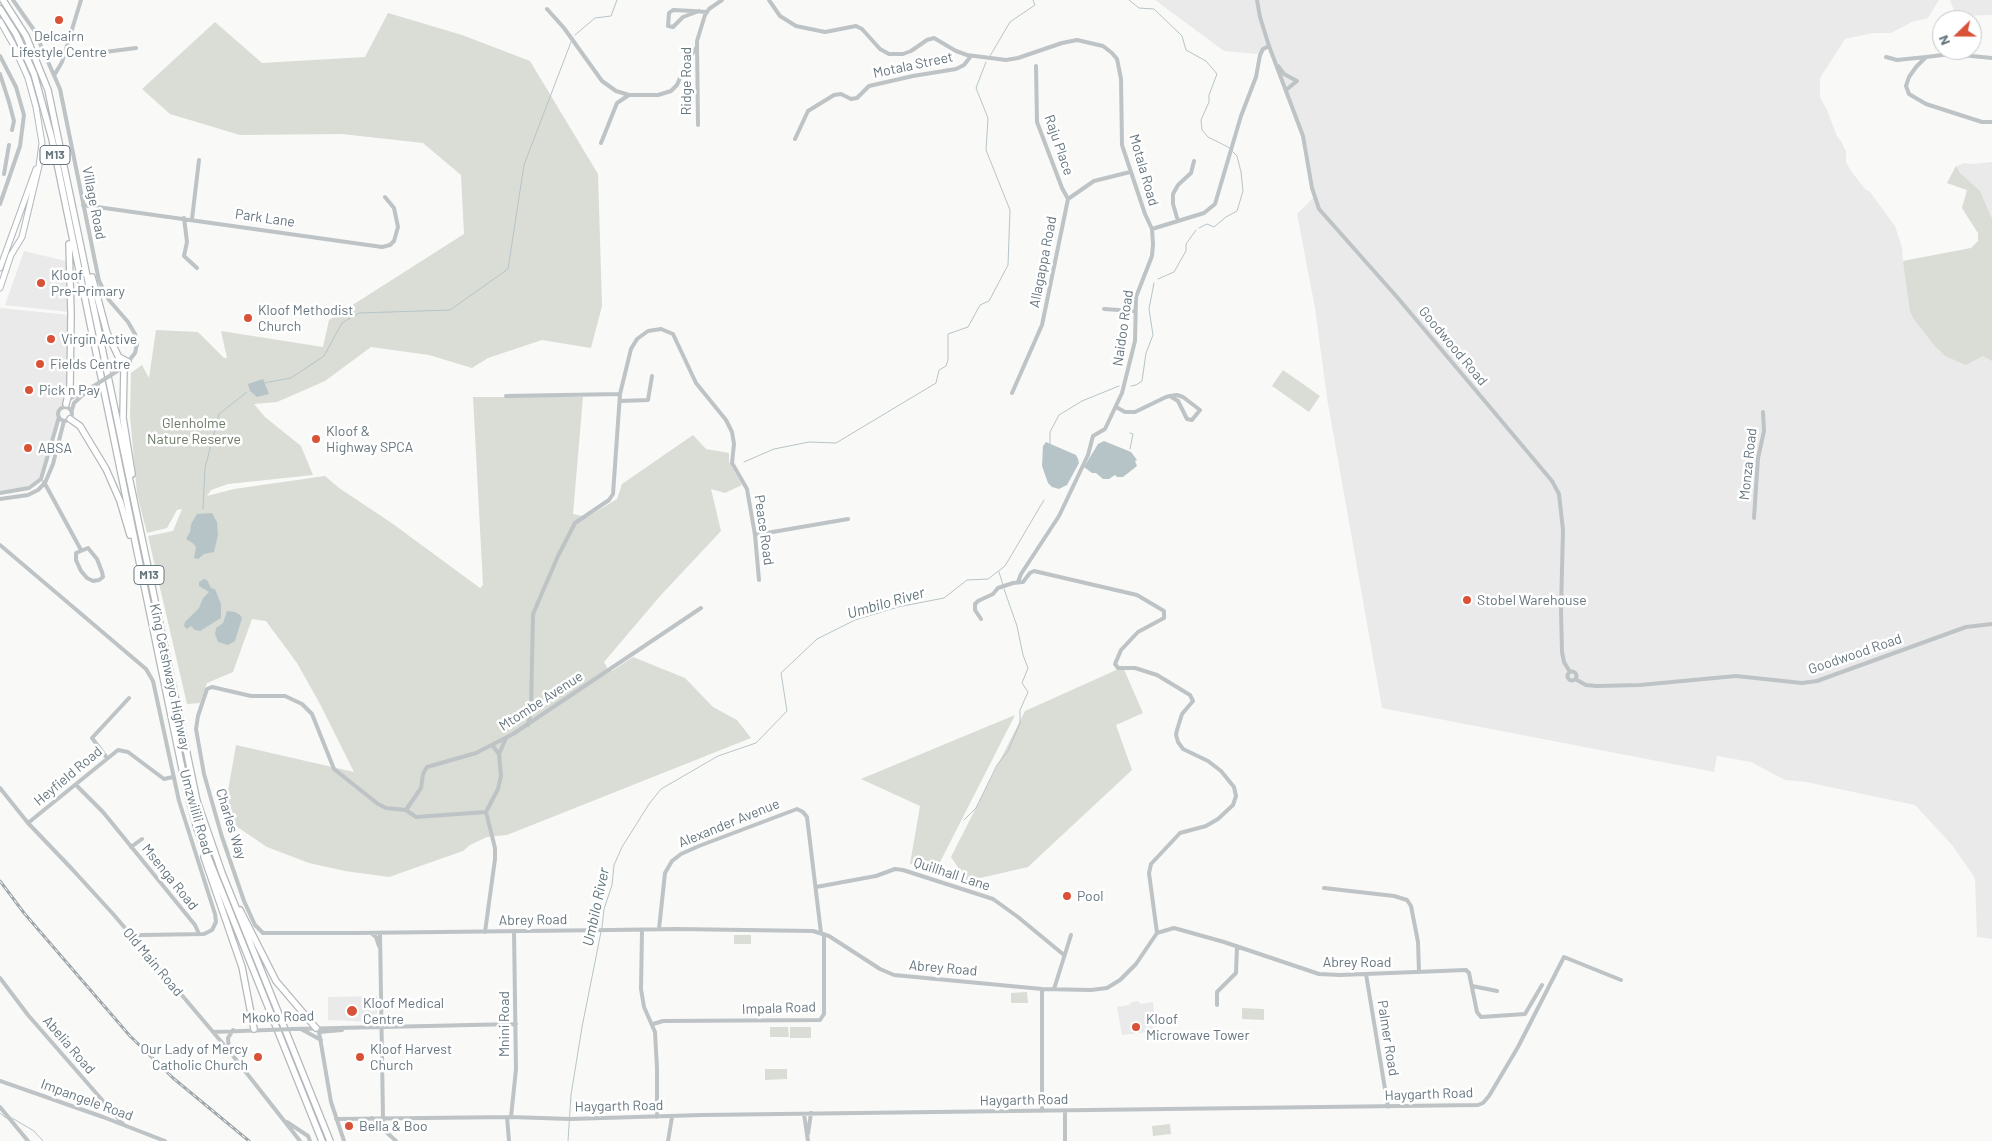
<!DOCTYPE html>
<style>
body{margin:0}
#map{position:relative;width:1992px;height:1141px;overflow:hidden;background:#f9f9f7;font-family:Barlow,sans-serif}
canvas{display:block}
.north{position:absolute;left:1932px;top:10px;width:50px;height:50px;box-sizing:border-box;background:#fff;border:1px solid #c2c8cc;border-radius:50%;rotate:248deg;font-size:14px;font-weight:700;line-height:20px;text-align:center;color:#66767f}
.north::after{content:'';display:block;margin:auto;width:18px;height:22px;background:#d85237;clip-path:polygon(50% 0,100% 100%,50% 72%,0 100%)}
</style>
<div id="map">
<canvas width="1992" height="1141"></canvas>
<div class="north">N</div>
</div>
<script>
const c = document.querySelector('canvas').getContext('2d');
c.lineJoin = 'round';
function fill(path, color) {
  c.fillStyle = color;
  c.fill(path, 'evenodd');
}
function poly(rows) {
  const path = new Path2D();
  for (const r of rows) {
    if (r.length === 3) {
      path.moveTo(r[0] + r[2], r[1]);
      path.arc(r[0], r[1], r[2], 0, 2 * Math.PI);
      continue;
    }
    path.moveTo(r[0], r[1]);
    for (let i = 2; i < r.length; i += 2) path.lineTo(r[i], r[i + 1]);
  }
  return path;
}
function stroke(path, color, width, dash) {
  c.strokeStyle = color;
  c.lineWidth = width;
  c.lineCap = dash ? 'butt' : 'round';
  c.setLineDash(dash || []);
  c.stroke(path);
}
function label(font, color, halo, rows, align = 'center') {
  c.font = font + ' Barlow,sans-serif';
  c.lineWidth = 5;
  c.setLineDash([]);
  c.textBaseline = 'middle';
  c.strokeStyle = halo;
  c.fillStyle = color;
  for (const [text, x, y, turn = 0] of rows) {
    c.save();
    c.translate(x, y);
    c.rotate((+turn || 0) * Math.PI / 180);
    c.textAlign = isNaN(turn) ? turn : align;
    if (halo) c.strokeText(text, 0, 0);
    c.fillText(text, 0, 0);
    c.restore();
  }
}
fill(poly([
 [1155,0,1939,0,1928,18,1912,22,1891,33,1873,33,1845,39,1820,78,1820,97,1827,110,1837,136,1841,141,1846,151,1846,162,1851,171,1865,189,1870,192,1895,226,1902,247,1903,261,1972,248,1978,241,1978,233,1962,208,1967,190,1947,183,1956,166,1965,163,1972,164,1992,162,1992,939,1977,937,1975,878,1952,845,1915,805,1806,782,1785,780,1751,762,1717,756,1714,772,1382,708,1327,398,1315,308,1297,214,1314,197,1302,136,1268,46,1263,48,1257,54,1224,51],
 [1950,0,1992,0,1992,15,1956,16],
 [24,251,70,262,69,312,5,305],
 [0,308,70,315,67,391,63,407,57,412,57,418,40,478,25,488,0,492],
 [377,996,377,1020,375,1022,328,1020,328,997],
 [1138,1001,1141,1004,1153,1002,1156,1031,1122,1035,1117,1007,1129,1005,1132,1002]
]), '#eaeaea');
fill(poly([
 [388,13,462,35,530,61,598,174,602,306,591,348,542,340,488,358,472,368,429,355,371,347,325,381,277,402,254,404,265,417,301,446,313,475,228,484,211,490,207,496,234,489,325,476,339,488,393,524,480,588,483,585,473,397,583,397,573,514,587,517,617,499,622,484,693,435,706,449,729,453,729,462,742,485,725,493,711,489,721,531,661,595,604,662,608,669,612,671,633,657,685,678,713,707,737,720,751,738,507,835,487,837,470,845,463,851,389,877,345,871,309,863,267,847,227,820,224,814,236,745,354,772,320,704,297,663,266,621,252,619,233,672,207,683,200,703,187,704,148,536,173,531,182,509,177,510,167,528,147,533,137,494,130,416,131,373,142,365,149,378,156,330,198,332,224,358,227,358,221,331,323,347,329,320,464,234,461,175,423,143,342,134,240,135,170,114,142,89,215,22,262,63,365,57],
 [1956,166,1960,173,1980,191,1992,219,1992,361,1983,356,1966,365,1945,356,1934,345,1913,318,1910,311,1903,261,1971,248,1978,241,1978,233,1962,208,1967,190,1947,183],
 [1283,370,1320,396,1309,412,1272,386],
 [1123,667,1143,713,1116,725,1132,770,1028,867,967,881,951,857,1025,711],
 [1015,715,937,868,910,864,920,806,861,779],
 [734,935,751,935,751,944,734,944],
 [1027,992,1028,1003,1011,1003,1011,993],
 [1242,1008,1264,1009,1264,1020,1242,1019],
 [770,1027,788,1027,789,1037,770,1037],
 [790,1027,811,1027,811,1038,790,1038],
 [765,1069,787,1069,787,1079,765,1080],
 [1170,1124,1171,1134,1153,1136,1152,1126]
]), '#d9ddd6');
fill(poly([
 [263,379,269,394,257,397,250,391,248,384],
 [1104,441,1131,452,1137,460,1135,461,1137,466,1123,477,1117,477,1115,475,1109,479,1103,479,1096,473,1092,473,1084,467,1098,444],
 [1046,442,1076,455,1078,459,1079,463,1067,485,1059,489,1052,487,1048,483,1042,466,1043,446],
 [212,513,217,522,218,535,214,552,204,554,198,559,194,558,196,547,194,544,186,539,190,532,191,524,197,514],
 [204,579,207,580,211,588,215,589,221,604,221,618,200,631,195,630,191,626,187,629,184,626,185,622,199,608,203,598,209,592,199,586,199,582],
 [227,611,235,612,240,615,242,618,235,641,228,645,218,642,215,634,216,628,223,623]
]), '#b7c4c7');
stroke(poly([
 [1129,0,1139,8,1154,9,1182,36,1186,50,1206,61,1217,74,1209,95,1209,102,1201,120,1202,130,1208,137,1228,147,1237,156,1241,172,1243,191,1237,211,1226,217,1214,227,1207,224,1199,228],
 [575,35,595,18,611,16,617,0],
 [990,56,1010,22,1035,5,1033,0],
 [1158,279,1174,272,1186,251,1186,244,1196,230],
 [264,383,291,378,324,356,342,323,359,313,450,310,508,269,524,165,571,42],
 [1131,386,1136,385,1142,381,1146,353,1153,335,1149,309,1154,283],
 [1050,444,1050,432,1059,415,1082,401,1119,386],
 [1130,449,1133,434,1130,433],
 [744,462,774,449,809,442,836,443,936,383,939,370,946,366,948,360,948,334,968,327,980,305,989,301,1008,265,1010,210,986,150,988,118,976,88,986,62],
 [203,509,205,468,219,414,247,392],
 [999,572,1003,585],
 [964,820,976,808,997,765,1008,751,1020,723,1020,710,1028,692,1022,683,1028,668,1023,655,1017,626,1004,589],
 [602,928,604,909,612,885,614,865,622,847,649,804,661,789,718,756,756,743,787,711,781,673,817,639,855,620,898,607,944,598,967,580,988,579,1005,566,1044,500],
 [0,1113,6,1118],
 [12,1118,34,1131,43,1141],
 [568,1141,571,1095,582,1027,601,932]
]), '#b7c4c7', 1);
const major = poly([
 [0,21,13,44,28,78,36,107,42,143,39,166,22,237,11,255,0,288],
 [0,268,36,169]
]);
const highway = poly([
 [3,0,26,36,48,90,197,801,222,873,330,1141],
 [0,9,16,34,34,74,52,139,169,706,186,788,198,832,322,1141],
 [92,277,107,333,124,368,123,418,132,474],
 [119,357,128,362],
 [66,404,70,387,71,314,69,244],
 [70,419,80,426,106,469,120,501,130,535],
 [204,857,242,967,254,1029],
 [240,910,276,981,316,1028]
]);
stroke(major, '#b2b8bb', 7);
stroke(highway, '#b4b8bb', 8);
stroke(poly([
 [13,0,34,30,60,89,99,281,109,300,128,322,135,334,137,344,135,353,124,367,119,370],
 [769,0,780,16,796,26,825,32,856,26,862,29,880,49,889,54,903,54,911,51,927,40,934,38,956,51,967,55,1006,60,1018,58,1062,43,1077,40,1103,46,1112,53,1117,59,1121,79,1122,145,1145,214,1152,229,1153,244,1152,256,1136,297,1135,341,1122,393,1105,429,1093,436,1088,455,1059,516,1021,574,1018,582],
 [1257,0,1260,17,1269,46,1303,136,1312,188,1319,209,1397,297,1494,412,1552,481,1559,494,1563,530,1561,609,1562,652,1564,662,1570,672],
 [547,9,564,28,602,81,616,91,629,95,658,95,671,91,677,85,685,66,696,48],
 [699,11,683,17,673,27,668,26,669,13,673,10,693,11,707,12],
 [65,51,105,52,136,48],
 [0,56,16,87,24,115,20,146,0,204],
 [1886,57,1897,60,1926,57],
 [1992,58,1951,54,1926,57,1916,67,1909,77,1906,86,1909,94,1926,104,1982,122,1992,122],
 [1036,66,1037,122,1062,188,1068,199],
 [1278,66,1284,74,1297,81,1286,90],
 [0,74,9,102,14,121,12,130],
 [55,74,62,62,81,0],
 [698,125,697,41,705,15,709,9,722,0],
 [795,139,808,111,834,95,841,94,851,99,857,98,869,86,913,76,956,69,964,65,971,56],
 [601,143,617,103,629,95],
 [4,174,9,145],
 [83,205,382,247,390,245,394,241,398,227,394,208,385,197],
 [184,218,187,242,184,256,197,268],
 [192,219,199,160],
 [1178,221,1173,204,1173,194,1178,185,1191,173,1194,161],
 [1152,229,1204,213,1215,204,1241,116,1256,77,1260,55,1263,49,1269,46],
 [1104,309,1134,311],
 [1012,393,1042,325,1068,199,1094,181,1130,172],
 [506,396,620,394],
 [620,401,648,400,652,376],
 [67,402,71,398,89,389],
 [65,414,7],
 [1116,407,1125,412,1135,412,1166,397,1170,396,1177,395,1183,397,1200,410,1192,420,1187,419,1178,401,1170,396],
 [72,410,74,403,87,391],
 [44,482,81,550],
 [0,493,29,488,41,479,59,417],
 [0,499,28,495,38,490,45,483,53,464,64,421],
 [1754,518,1758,458,1764,431,1763,412],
 [755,535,848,519],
 [0,545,146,669,153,681,179,801,215,914,216,922,212,930,204,934,142,935,132,938],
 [88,548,97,559,102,572,103,577,99,580,93,581,87,578,81,571,76,560,76,553,88,548],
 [981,619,975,610,975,604,978,601,993,594,998,588,1013,583,1023,582,1030,573,1034,571,1137,595,1164,611,1164,618,1138,632,1121,650,1115,664,1118,668,1135,668,1157,675,1190,695,1193,701,1182,714,1177,730,1176,735,1178,742,1183,749,1208,761,1221,771,1234,787,1236,796,1233,805,1218,819,1206,826,1180,833,1151,864,1149,873,1157,933],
 [1572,676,4.5],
 [1575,679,1586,685,1597,686,1640,685,1736,676,1802,683,1817,681,1966,627,1992,624],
 [528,725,531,710,533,614,558,556,575,523,609,500,613,494,620,394,631,349,637,339,648,331,661,329,673,334,696,383,726,420,732,432,734,444,732,463,747,489,755,535,759,580],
 [499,754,506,738],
 [107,758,92,738,129,698],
 [76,785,103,812,195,925,199,934],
 [0,788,28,823,72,869,114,915,230,1052,300,1141],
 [406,810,421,788,423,774,427,767,476,753,513,734,701,608],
 [486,812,498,789,501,776,499,754,492,745],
 [28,823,118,750,128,752,164,779,173,777],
 [131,847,142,839],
 [816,887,876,876,895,869,903,870,993,899,1018,917,1064,955],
 [1324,888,1394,896,1407,900,1411,906,1418,942,1419,972],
 [659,929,665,873,672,861,681,854,699,846,797,809,803,812,807,817,821,933],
 [642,930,641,989,644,1007,655,1032,657,1068,657,1117],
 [485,932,495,859,495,848,486,812,416,817,406,810,386,808,378,804,334,769,312,714,302,704,285,696,251,696,212,687,207,689,198,716,196,729,204,774,222,837,244,901,255,925,263,933,355,933,611,930,676,929,813,931,829,936,880,969,894,975,1042,989,1091,990,1107,988,1120,980,1136,964,1157,933,1174,928,1224,942,1319,974,1340,975,1466,970,1469,973,1477,1012,1481,1017,1525,1014,1542,985],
 [371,933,376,937,379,946],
 [380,933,383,1118,384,1130,396,1141],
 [1366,974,1388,1107],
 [0,978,28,1015,124,1125],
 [1472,986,1497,991],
 [1042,989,1042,1111],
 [1054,989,1071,935],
 [1217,1005,1217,992,1236,973,1237,946],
 [653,1024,663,1021,820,1020,824,1014,824,934],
 [316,1028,319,1032,331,1102,344,1141],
 [294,1029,516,1024],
 [301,1029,321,1040],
 [213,1032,268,1030],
 [319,1032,342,1030],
 [229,1050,228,1038,233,1030],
 [0,1081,103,1117,165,1141],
 [0,1107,28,1141],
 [1065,1111,1065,1141],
 [804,1114,808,1141],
 [507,1117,509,1141],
 [511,1117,516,1069,514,931],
 [372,1118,384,1130],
 [336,1119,511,1117,570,1119,702,1115,1478,1105,1483,1103,1489,1096,1518,1047,1564,957,1621,980],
 [287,1122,308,1136,310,1141],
 [808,1134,811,1113],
 [668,1141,672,1117]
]), '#bec3c6', 4);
stroke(major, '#fff', 5);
stroke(highway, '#fff', 5.5);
const rail = poly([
 [0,881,24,913,130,1036,173,1078,249,1141]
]);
stroke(rail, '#a0a8ac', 3);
stroke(rail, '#fff', 1, [4]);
stroke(poly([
 [89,389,119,370],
 [268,1030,294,1029]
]), '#bec3c6', 4);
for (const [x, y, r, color] of [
 [59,20,5,"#d85237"],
 [41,283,5,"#d85237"],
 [248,318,5,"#d85237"],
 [51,339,5,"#d85237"],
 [40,364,5,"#d85237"],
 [29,390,5,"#d85237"],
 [316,439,5,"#d85237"],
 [28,448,5,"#d85237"],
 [1467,600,5,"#d85237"],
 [1067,896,5,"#d85237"],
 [352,1011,6,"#d85237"],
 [1136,1027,5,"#d85237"],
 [258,1057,5,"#d85237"],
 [360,1057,5,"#d85237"],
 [349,1126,5,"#d85237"]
]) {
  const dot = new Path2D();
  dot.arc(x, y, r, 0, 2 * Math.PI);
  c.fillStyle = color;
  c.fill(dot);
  stroke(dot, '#fff', 2);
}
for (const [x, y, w] of [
 [55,155,30],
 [149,575,30]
]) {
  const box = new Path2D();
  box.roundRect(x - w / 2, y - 9.5, w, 19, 4);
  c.fillStyle = '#fff';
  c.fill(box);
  stroke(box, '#66767f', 1);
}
label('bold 12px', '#66767f', null, [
 ["M13",55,155],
 ["M13",149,575]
]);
label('14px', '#66767f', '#fff', [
 ["Delcairn",59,36,"center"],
 ["Lifestyle Centre",59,52,"center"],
 ["Kloof",51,275],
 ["Pre-Primary",51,291],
 ["Kloof Methodist",258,310],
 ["Church",258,326],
 ["Virgin Active",61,339],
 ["Fields Centre",50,364],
 ["Pick n Pay",39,390],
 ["Kloof &",326,431],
 ["Highway SPCA",326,447],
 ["ABSA",38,448],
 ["Stobel Warehouse",1477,600],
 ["Pool",1077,896],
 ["Kloof Medical",363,1003],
 ["Centre",363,1019],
 ["Kloof",1146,1019],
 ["Microwave Tower",1146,1035],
 ["Our Lady of Mercy",248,1049,"right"],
 ["Catholic Church",248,1065,"right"],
 ["Kloof Harvest",370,1049],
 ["Church",370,1065],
 ["Bella & Boo",359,1126]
], 'left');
label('14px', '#66767f', '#fff', [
 ["Motala Street",913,65,-12],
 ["Ridge Road",686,81,-90],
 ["Raju Place",1059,145,71],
 ["Motala Road",1144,170,74],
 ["Village Road",94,203,79],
 ["Park Lane",265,218,8],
 ["Allagappa Road",1043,262,-79],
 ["Naidoo Road",1123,328,-82],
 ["Goodwood Road",1453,346,50],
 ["Monza Road",1748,464,-84],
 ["Peace Road",764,530,82],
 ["Goodwood Road",1855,654,-19],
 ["King Cetshwayo Highway",170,677,78],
 ["Mtombe Avenue",541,701,-33],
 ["Heyfield Road",68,776,-40],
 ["Umzwilili Road",196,812,74],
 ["Alexander Avenue",729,823,-22],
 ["Charles Way",231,824,73],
 ["Quillhall Lane",952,874,18],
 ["Msenga Road",170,877,51],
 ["Abrey Road",533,920,-1],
 ["Old Main Road",153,962,50],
 ["Abrey Road",1357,962],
 ["Abrey Road",943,968,5],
 ["Impala Road",779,1008,-2],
 ["Mkoko Road",278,1017,-2],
 ["Mnini Road",504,1024,-90],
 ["Palmer Road",1388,1038,81],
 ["Abelia Road",69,1045,49],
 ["Haygarth Road",1429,1094,-2],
 ["Impangele Road",87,1100,20],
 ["Haygarth Road",1024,1100,-1],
 ["Haygarth Road",619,1106,-1]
]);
label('14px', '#697864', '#fff', [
 ["Glenholme",194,423],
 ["Nature Reserve",194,439]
]);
label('italic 15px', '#607579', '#fff', [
 ["Umbilo River",886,603,-16],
 ["Umbilo River",596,907,-78]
]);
</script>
